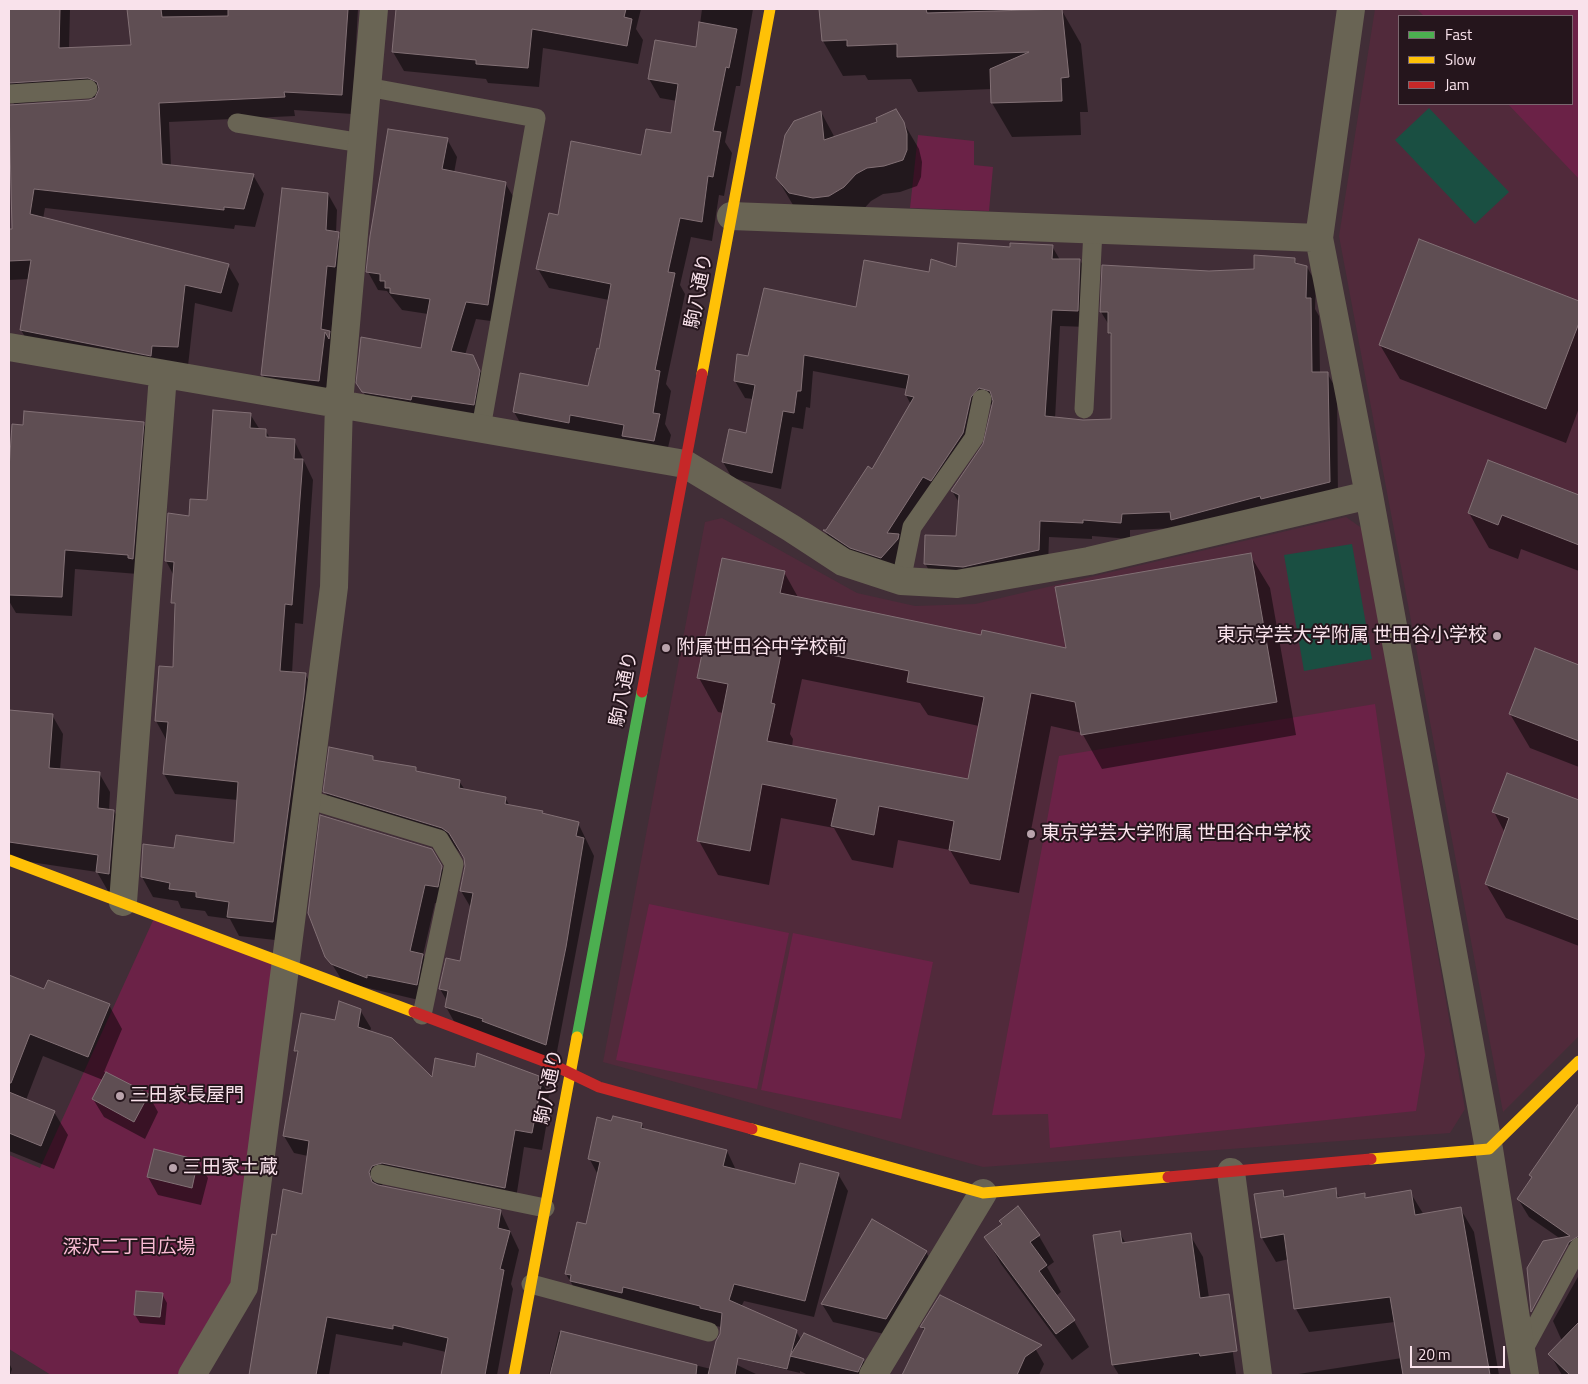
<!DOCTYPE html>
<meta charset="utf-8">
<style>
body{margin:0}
#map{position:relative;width:1588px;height:1384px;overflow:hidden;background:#412e37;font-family:"Titillium Web",sans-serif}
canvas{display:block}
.frame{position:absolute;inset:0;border:10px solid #f9e2eb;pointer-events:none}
.legend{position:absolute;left:1398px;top:15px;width:175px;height:90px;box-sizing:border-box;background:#25151c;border:1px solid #7a676f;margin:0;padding:6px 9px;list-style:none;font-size:15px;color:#f9e2eb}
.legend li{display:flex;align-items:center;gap:10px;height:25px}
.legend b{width:25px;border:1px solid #7a676f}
.scale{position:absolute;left:1410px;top:1346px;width:95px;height:22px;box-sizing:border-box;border:2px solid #f9e2eb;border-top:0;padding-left:6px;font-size:15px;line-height:18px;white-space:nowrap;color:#f9e2eb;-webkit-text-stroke:4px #25151c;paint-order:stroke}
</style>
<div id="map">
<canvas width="1588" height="1384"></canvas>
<div class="frame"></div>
<ul class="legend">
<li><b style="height:6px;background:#4caf50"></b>Fast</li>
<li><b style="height:6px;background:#ffc107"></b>Slow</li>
<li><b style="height:6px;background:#c62828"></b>Jam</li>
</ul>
<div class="scale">20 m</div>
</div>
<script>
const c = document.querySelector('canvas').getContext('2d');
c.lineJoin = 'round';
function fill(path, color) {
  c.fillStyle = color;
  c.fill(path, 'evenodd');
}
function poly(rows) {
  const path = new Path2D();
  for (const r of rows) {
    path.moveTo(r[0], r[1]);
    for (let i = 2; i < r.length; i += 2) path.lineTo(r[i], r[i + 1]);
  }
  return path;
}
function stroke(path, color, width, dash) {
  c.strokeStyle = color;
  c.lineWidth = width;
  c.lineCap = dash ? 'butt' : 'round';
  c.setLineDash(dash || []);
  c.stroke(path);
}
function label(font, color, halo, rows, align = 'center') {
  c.font = font + ' "Titillium Web","Noto Sans JP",sans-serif';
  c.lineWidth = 4;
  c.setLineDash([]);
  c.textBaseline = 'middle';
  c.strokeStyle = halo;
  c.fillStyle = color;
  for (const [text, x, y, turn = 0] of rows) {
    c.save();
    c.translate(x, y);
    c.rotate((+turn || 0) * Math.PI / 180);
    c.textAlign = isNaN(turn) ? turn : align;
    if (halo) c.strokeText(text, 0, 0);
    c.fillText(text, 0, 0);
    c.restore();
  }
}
fill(poly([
 [1375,9,1579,9,1579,1036,1503,1112,1339,236],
 [1399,16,1572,16,1572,104,1399,104],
 [1346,517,1363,529,1465,1109,1450,1133,983,1167,603,1062,705,522,722,518,857,593,915,606,975,604]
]), '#512a3b');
fill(poly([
 [1417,9,1579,9,1579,179,1508,104,1572,104,1572,16,1424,16],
 [918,135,974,141,974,165,993,167,989,211,910,208],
 [1375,704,1425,1055,1416,1111,1050,1148,1048,1114,992,1115,1059,756],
 [649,904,789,933,757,1089,616,1060],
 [156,914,286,968,244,1287,192,1375,51,1375,9,1349,9,1155,40,1168],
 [793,933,933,962,901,1119,761,1090]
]), '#6b2247');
fill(poly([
 [1429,108,1509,192,1475,224,1395,140],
 [1352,544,1372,659,1304,671,1284,555]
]), '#1a4f42');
fill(poly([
 [9,9,70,9,69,49,132,46,128,9,358,9,352,114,294,110,295,116,169,122,171,166,253,175,264,194,255,227,235,225,234,229,45,208,43,219,228,265,239,284,232,312,195,303,188,366,32,349,21,330,29,279,9,280,9,231,13,231,9,105,90,101,96,97,14,104,9,94],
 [397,9,641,9,636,29,643,40,638,64,543,48,539,87,488,83,486,79,404,71,393,52],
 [702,9,753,9,740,86,736,86,725,142,732,153,724,196,719,195,712,241,691,237,680,285,685,294,666,384,671,391,665,424,671,435,665,460,525,431,514,412,589,387,600,350,609,300,549,288,538,269,559,217,672,135,677,101,660,98,649,79,697,48],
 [821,9,1061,9,1081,44,1088,112,1080,112,1081,135,1012,137,992,103,992,89,918,92,911,79,868,80,865,75,843,76,823,41],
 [821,112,835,138,903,122,919,149,922,162,921,177,917,186,900,192,883,194,871,201,859,214,793,205,777,178],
 [447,139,457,157,454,173,505,183,516,201,498,322,476,319,465,355,472,356,482,374,483,422,374,410,358,383,422,349,428,314,402,310,387,291,378,290,368,272],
 [328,194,337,210,336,233,347,250,344,283,336,282,331,335,339,349,328,397,272,391,262,374],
 [1420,241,1579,303,1579,408,1566,443,1400,379,1380,345],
 [1052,246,1060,260,1080,260,1089,277,1087,327,1060,326,1055,419,1084,421,1113,421,1112,338,1109,333,1109,325,1101,312,1209,272,1255,270,1295,260,1298,265,1307,267,1316,283,1315,309,1319,316,1320,373,1327,373,1337,390,1338,498,1177,528,1130,530,1130,539,1092,536,1092,539,1049,537,1048,567,934,580,925,563,957,537,960,504,952,491,985,445,993,405,989,404,940,496,908,551,891,574,834,546,825,531,827,531,872,470,911,405,906,395,907,389,813,371,810,408,806,407,803,429,792,427,781,489,732,478,723,462,747,434,753,399,745,398,735,381,749,357,930,274,957,268,1011,248],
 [250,414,260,430,265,430,270,438,294,440,313,480,303,624,295,623,292,673,305,674,316,694,284,941,239,936,230,919,208,916,205,911,181,908,178,901,153,897,142,877,175,850,236,844,238,800,175,794,164,774,167,741,156,721,174,668,174,576,166,561,190,517,209,502],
 [143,423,154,442,138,574,75,569,72,616,16,613,9,601,9,484,14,426],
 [1489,461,1579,496,1579,571,1521,549,1518,559,1489,548,1469,513],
 [1250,555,1270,588,1296,735,1102,769,1082,733,1051,726,1019,893,970,884,950,850,898,840,893,868,852,860,834,828,781,818,769,885,718,875,699,841,723,713,718,712,699,678,784,572,799,599,982,636,1067,649],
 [802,679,920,703,928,715,979,726,969,781,792,747,793,739,790,734],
 [1535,650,1579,667,1579,767,1530,748,1510,714],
 [9,711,52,715,63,734,60,770,99,773,110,792,109,811,114,811,125,830,120,892,108,891,97,872,10,859],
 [372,757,375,761,416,769,418,773,459,781,465,790,505,798,510,806,542,812,543,815,578,823,594,856,555,1062,456,1025,446,1007,447,1001,440,989,461,962,471,908,461,891,466,866,465,859,454,846,335,810,325,792],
 [1508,775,1579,802,1579,946,1506,918,1486,884,1505,833,1494,812],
 [431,850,452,885,447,905,435,903,423,955,433,973,427,1002,343,982,322,948],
 [9,976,44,990,109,1005,122,1029,104,1072,148,1094,158,1112,145,1139,104,1117,93,1099,103,1080,43,1056,26,1100,54,1112,68,1135,54,1169,9,1151],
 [360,1010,371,1028,370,1032,432,1079,476,1069,539,1077,549,1095,548,1099,550,1104,542,1150,524,1147,515,1205,386,1181,380,1187,501,1212,519,1250,511,1284,513,1289,497,1375,442,1375,446,1352,403,1342,402,1346,336,1334,329,1375,250,1375,273,1236,277,1237,303,1195,308,1156,294,1153,284,1136,298,1055,296,1051,336,1022],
 [1579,1113,1579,1249,1578,1251,1529,1217,1518,1199,1533,1178,1531,1175,1567,1123],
 [612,1122,641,1124,645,1130,727,1151,736,1170,796,1185,838,1174,848,1191,814,1317,744,1301,741,1307,796,1331,801,1340,863,1360,872,1375,808,1375,800,1371,800,1373,728,1356,719,1339,721,1327,711,1325,709,1322,576,1291,566,1274,587,1226,598,1175,589,1158],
 [197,1161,208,1178,201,1205,158,1195,148,1177],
 [1335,1190,1340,1199,1364,1194,1367,1199,1410,1192,1424,1215,1460,1208,1474,1232,1499,1375,1292,1375,1402,1358,1395,1322,1309,1332,1296,1309,1289,1259,1276,1262,1262,1238,1255,1195,1282,1191,1287,1198],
 [872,1221,926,1252,936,1270,897,1337,833,1322,822,1304],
 [1120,1233,1126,1244,1190,1235,1203,1257,1209,1298,1228,1319,1236,1374,1119,1375,1113,1365,1095,1236],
 [1039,1236,1054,1262,1047,1267,1061,1292,1056,1296,1074,1321,1089,1347,1072,1360,1001,1264,986,1237],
 [1579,1275,1579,1375,1562,1375,1550,1354,1562,1341,1553,1321],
 [162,1294,167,1303,165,1325,140,1323,135,1315],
 [922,1327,1031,1341,1044,1364,1039,1375,903,1375,925,1333],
 [559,1332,711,1369,714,1354,758,1375,549,1375],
 [9,1363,12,1369,10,1375,9,1375]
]), '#0007');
const building = poly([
 [9,9,60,9,59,48,131,45,127,9,161,9,162,17,228,16,228,9,348,9,342,95,284,92,285,97,159,103,162,164,254,174,244,209,224,207,224,210,34,189,30,214,229,264,221,293,185,285,178,347,152,346,151,356,20,330,31,260,9,261,9,229,12,229,9,105,89,100,95,98,99,89,97,82,88,78,9,83,9,9],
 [396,9,626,9,624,17,632,19,627,46,532,29,528,68,476,64,476,60,392,52,396,9],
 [819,9,926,9,927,13,1062,9,1069,77,1061,78,1062,101,991,103,990,69,1029,52,897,57,897,44,847,46,847,40,822,41,819,9],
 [699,22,737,29,729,68,726,67,713,131,721,132,713,177,708,176,702,222,680,218,668,272,675,273,655,370,660,371,653,413,660,414,654,441,622,436,624,425,570,415,569,423,513,412,520,373,588,386,597,348,599,349,611,284,536,269,549,213,558,215,571,141,641,155,646,129,671,133,678,84,648,79,655,40,696,47,699,22],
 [896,109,904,122,907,134,907,150,903,160,884,166,867,168,856,174,844,187,829,196,813,198,789,193,776,178,785,135,794,121,821,111,824,140,877,122,876,118,896,109],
 [388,129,448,138,442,169,506,182,488,305,466,302,451,351,473,355,480,371,474,405,412,396,411,400,362,392,356,383,361,337,421,348,430,299,390,293,390,288,385,288,385,281,380,281,380,274,366,272,370,236,388,129],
 [282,188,328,193,326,230,339,232,335,267,327,266,321,329,330,331,329,339,325,332,319,381,261,375,282,188],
 [1419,239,1579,301,1579,323,1546,409,1379,345,1419,239],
 [958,243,1010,247,1010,243,1053,245,1052,259,1080,259,1078,311,1052,310,1045,416,1083,420,1111,419,1111,333,1108,333,1108,312,1100,312,1102,265,1209,271,1254,269,1254,255,1295,258,1295,263,1307,266,1306,298,1311,298,1312,372,1328,372,1330,482,1261,499,1260,496,1171,520,1170,512,1122,514,1121,523,1083,520,1083,523,1040,521,1039,550,963,567,924,564,925,535,956,536,959,495,951,491,983,444,993,401,990,391,979,388,971,397,963,433,931,481,923,477,887,533,899,534,898,539,881,558,850,548,823,530,826,530,868,466,872,469,914,397,905,395,909,375,804,355,801,391,797,391,794,413,783,411,772,473,722,462,729,429,746,433,755,385,734,381,737,354,748,356,764,288,856,307,864,260,929,272,931,259,956,267,958,243],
 [213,410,251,413,250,428,266,429,266,437,295,439,294,459,303,459,292,605,285,604,280,671,306,673,304,695,273,922,227,917,229,902,196,897,196,892,169,889,170,883,141,877,143,844,174,848,176,835,234,843,238,782,163,774,168,722,155,721,159,666,173,667,175,603,171,603,174,562,165,561,168,513,189,516,190,499,207,500,213,410],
 [24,411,144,422,133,559,128,558,128,555,65,550,62,597,9,595,9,469,12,424,23,425,24,411],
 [1488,460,1579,495,1579,545,1502,515,1498,525,1468,513,1488,460],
 [1251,553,1277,702,1081,735,1075,702,1031,693,1000,860,949,850,954,821,879,806,874,835,831,826,837,799,762,784,750,851,697,841,728,684,697,678,722,558,785,571,780,593,981,635,982,630,1066,648,1055,587,1251,553],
 [783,645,909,671,907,682,984,697,968,779,767,741,775,704,771,703,783,645],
 [1535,648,1579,665,1579,741,1509,714,1535,648],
 [9,710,53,714,49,768,100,772,98,808,114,810,109,874,96,872,98,855,9,842,9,710],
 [329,747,373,756,373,760,416,767,416,771,460,780,459,788,506,797,505,804,543,811,542,813,579,822,576,836,584,838,566,947,546,1045,482,1021,483,1019,445,1007,448,991,439,989,446,958,460,961,473,893,460,891,465,866,464,858,449,833,442,828,323,792,329,747],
 [1507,773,1579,800,1579,920,1485,884,1509,818,1492,812,1507,773],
 [320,815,432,849,442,866,438,887,425,885,410,951,423,954,417,985,367,975,367,978,331,964,325,957,308,913,320,815],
 [9,975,44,989,48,980,110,1004,88,1057,30,1034,11,1083,9,1083,9,975],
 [339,1001,361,1009,358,1027,392,1038,432,1077,435,1058,475,1067,477,1053,539,1076,538,1085,541,1086,532,1133,515,1130,505,1188,382,1163,372,1166,369,1172,372,1182,378,1185,501,1210,498,1228,510,1231,500,1269,504,1270,485,1375,441,1375,448,1338,393,1325,393,1329,327,1317,316,1375,249,1375,272,1234,276,1235,283,1189,302,1194,309,1141,283,1136,298,1051,294,1051,301,1013,335,1020,339,1001],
 [106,1072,149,1094,134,1122,92,1099,106,1072],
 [9,1092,55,1111,41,1146,9,1133,9,1092],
 [1579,1103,1579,1236,1569,1242,1531,1312,1527,1268,1543,1241,1570,1236,1517,1199,1532,1177,1529,1175,1579,1103],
 [613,1116,642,1123,641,1128,727,1150,723,1166,795,1184,800,1163,839,1173,805,1301,734,1284,729,1300,797,1330,787,1369,738,1358,735,1375,708,1375,716,1341,720,1334,722,1313,700,1308,700,1306,623,1287,622,1293,570,1281,571,1275,565,1274,577,1222,586,1224,600,1162,588,1159,597,1117,611,1121,613,1116],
 [154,1149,198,1160,192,1188,147,1177,154,1149],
 [1336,1188,1337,1198,1365,1193,1365,1198,1411,1190,1415,1215,1461,1207,1490,1375,1403,1375,1390,1297,1294,1309,1284,1234,1261,1238,1254,1194,1283,1190,1284,1197,1336,1188],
 [1018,1206,1040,1235,1030,1242,1047,1265,1039,1271,1075,1320,1056,1334,984,1237,1002,1224,999,1221,1018,1206],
 [872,1219,927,1251,886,1319,821,1304,872,1219],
 [1120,1231,1122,1243,1191,1233,1200,1298,1229,1294,1237,1351,1200,1356,1199,1353,1112,1365,1093,1235,1120,1231],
 [136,1291,163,1293,160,1317,134,1315,136,1291],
 [940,1295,1042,1345,1025,1357,1017,1375,902,1375,925,1328,920,1327,940,1295],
 [1579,1322,1579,1375,1570,1375,1548,1354,1579,1322],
 [561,1331,697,1365,696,1375,550,1375,561,1331],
 [804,1333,864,1359,858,1372,790,1356,804,1333]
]);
fill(building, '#5f4e53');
stroke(building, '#827075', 1);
stroke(poly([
 [367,87,536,118,481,428],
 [9,94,88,89],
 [237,123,362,143],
 [1084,409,1093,230],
 [901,581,912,527,974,438,982,399],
 [307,799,439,839,454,864,422,1015],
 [380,1174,545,1208],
 [531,1284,709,1332],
 [1521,1354,1579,1247]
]), '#696454', 19);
stroke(poly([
 [1351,9,1319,238,1369,495,1489,1149,1525,1375],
 [731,216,1319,238],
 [9,347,685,464,791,528,843,562,901,581,957,584,1089,561,1369,495],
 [123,902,163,375],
 [1231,1172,1258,1375],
 [192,1375,244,1287,334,587,339,403,374,9],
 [873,1375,983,1193]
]), '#696454', 28);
stroke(poly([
 [577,1037,642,692]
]), '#4caf50', 11);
stroke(poly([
 [702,374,770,9],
 [9,860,414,1012],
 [752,1129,983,1193,1168,1177],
 [1371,1159,1489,1149,1579,1061],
 [514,1375,577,1037]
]), '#ffc107', 11);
stroke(poly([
 [642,692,702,374],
 [414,1012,549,1063,599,1087,752,1129],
 [1168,1177,1371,1159]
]), '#c62828', 11);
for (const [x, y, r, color] of [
 [1497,636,5,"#b9a3ac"],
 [666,648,5,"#b9a3ac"],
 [1031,834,5,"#b9a3ac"],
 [120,1096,5,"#b9a3ac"],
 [173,1168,5,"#b9a3ac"]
]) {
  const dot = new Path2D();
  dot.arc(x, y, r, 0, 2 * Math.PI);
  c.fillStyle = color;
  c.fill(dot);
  stroke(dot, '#25151c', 2);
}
label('19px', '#f9e2eb', '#25151c', [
 ["駒八通り",700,291,-79],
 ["駒八通り",625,689,-79],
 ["駒八通り",550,1087,-79]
]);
label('19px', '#f9e2eb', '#25151c', [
 ["東京学芸大学附属 世田谷小学校",1487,636,"right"],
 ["附属世田谷中学校前",676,648],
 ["東京学芸大学附属 世田谷中学校",1041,834],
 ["三田家長屋門",130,1096],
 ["三田家土蔵",183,1168]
], 'left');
label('19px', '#f8bbd3', '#25151c', [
 ["深沢二丁目広場",129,1248]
]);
</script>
